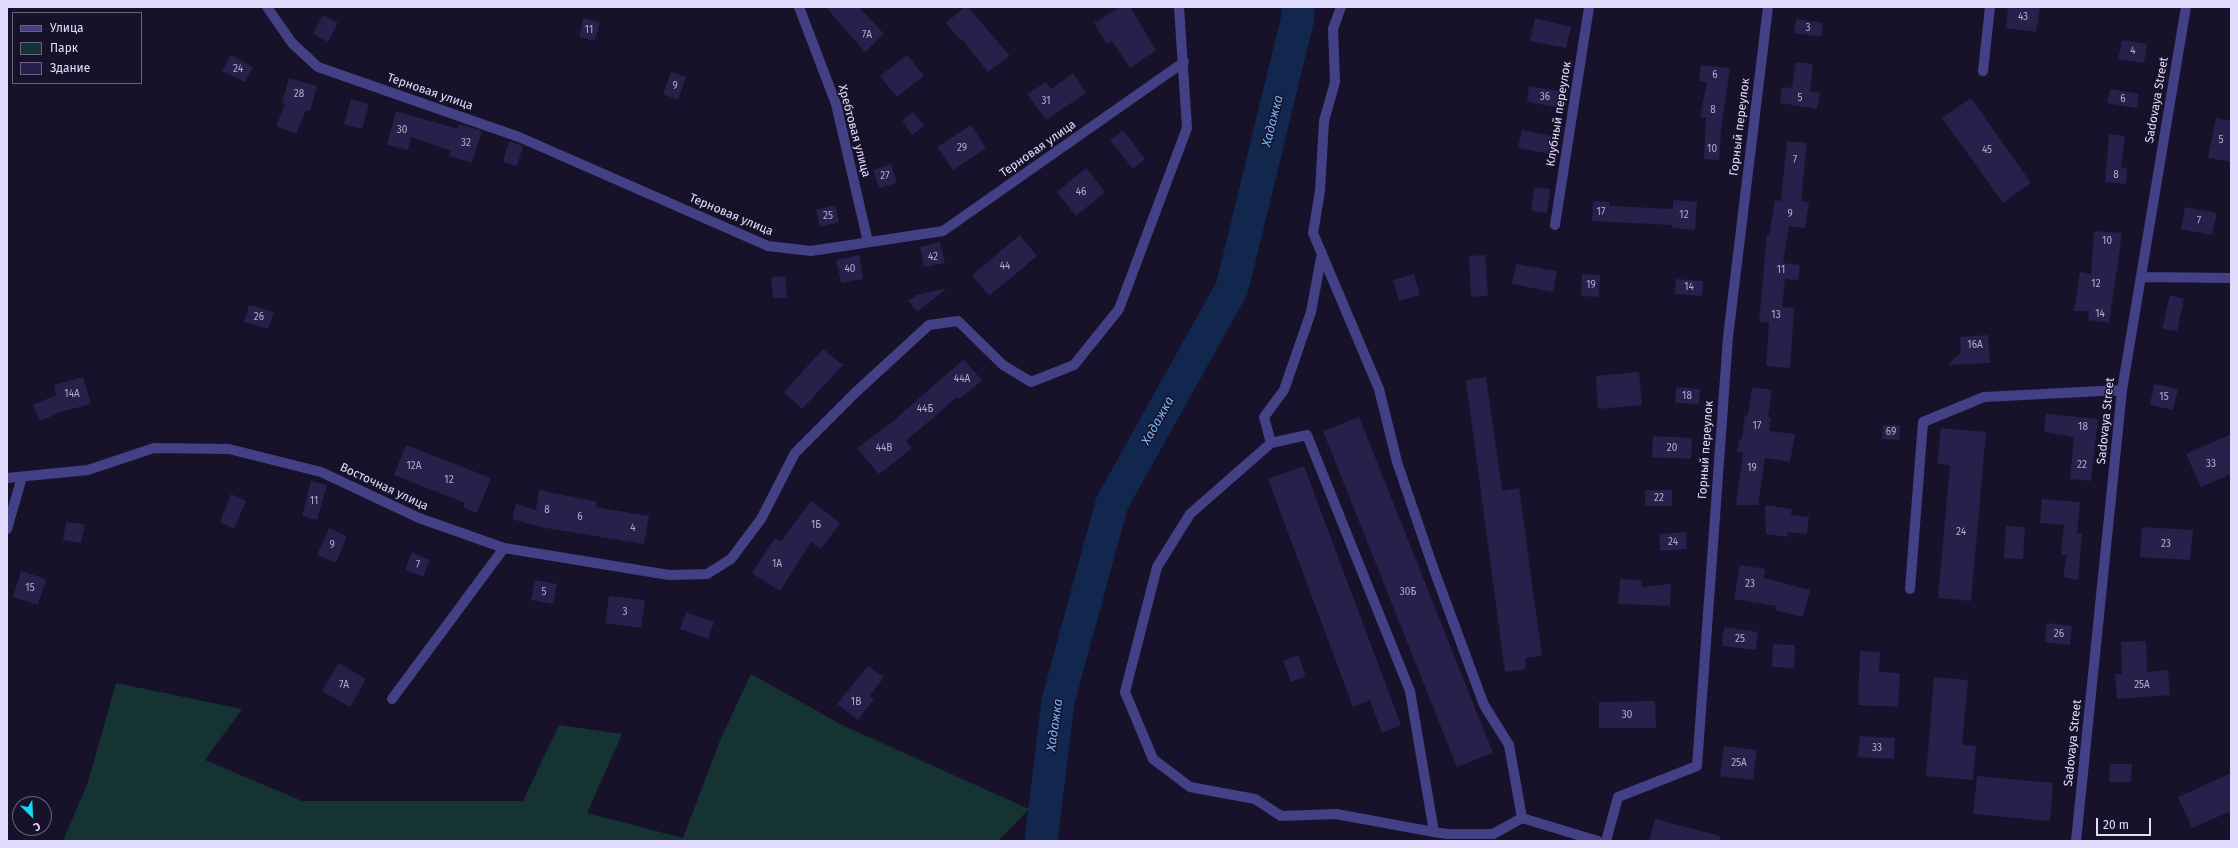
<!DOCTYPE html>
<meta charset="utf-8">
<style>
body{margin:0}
#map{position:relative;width:2238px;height:848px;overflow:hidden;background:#17122a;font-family:"Fira Sans",sans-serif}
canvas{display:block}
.frame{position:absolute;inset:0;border:8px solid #e1dcfd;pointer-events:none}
.legend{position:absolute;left:12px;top:12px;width:130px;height:72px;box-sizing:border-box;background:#17122a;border:1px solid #68637e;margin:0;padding:5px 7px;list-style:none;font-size:12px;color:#e1dcfd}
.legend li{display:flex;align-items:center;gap:8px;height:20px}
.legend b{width:20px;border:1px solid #68637e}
.north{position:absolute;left:12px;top:796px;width:40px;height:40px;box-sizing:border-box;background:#17122a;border:1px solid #68637e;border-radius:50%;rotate:156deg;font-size:11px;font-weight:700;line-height:16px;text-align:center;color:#e1dcfd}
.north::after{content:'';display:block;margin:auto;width:14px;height:18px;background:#12d8f4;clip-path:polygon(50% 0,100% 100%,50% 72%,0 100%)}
.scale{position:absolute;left:2096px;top:818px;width:55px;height:18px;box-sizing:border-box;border:2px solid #e1dcfd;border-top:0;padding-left:5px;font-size:12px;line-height:14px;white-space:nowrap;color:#e1dcfd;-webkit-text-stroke:3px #17122a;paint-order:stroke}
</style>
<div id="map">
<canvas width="2238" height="848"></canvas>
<div class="frame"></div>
<ul class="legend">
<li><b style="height:5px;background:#444086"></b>Улица</li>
<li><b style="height:11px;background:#153333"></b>Парк</li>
<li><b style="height:11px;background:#281f4a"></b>Здание</li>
</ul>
<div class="north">С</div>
<div class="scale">20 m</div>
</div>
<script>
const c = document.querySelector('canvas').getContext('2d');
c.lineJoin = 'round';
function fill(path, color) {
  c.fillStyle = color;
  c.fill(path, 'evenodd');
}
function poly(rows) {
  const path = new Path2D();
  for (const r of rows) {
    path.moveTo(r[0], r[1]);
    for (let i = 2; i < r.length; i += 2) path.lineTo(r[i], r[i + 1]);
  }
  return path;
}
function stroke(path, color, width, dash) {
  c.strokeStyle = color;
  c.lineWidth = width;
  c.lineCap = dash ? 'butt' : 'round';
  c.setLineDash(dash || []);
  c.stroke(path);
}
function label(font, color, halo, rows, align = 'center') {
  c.font = font + ' "Fira Sans",sans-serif';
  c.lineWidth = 3;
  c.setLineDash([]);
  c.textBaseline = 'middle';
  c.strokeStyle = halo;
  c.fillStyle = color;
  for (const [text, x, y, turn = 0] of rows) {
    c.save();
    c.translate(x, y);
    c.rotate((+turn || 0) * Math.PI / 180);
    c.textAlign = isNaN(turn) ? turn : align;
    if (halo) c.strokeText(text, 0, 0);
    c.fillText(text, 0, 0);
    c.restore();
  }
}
fill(poly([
 [751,674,842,725,1029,809,998,841,63,841,88,782,116,683,242,709,205,760,302,801,523,801,559,725,622,734,587,813,683,838,721,738]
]), '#153333');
stroke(poly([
 [1041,841,1058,701,1112,503,1232,288,1298,17,1298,7]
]), '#12274e', 33);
fill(poly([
 [826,7,859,7,884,34,865,52],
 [965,7,968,7,1010,56,988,72,962,39,961,41,946,23],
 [1120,7,1130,7,1156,50,1130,68,1112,41,1107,44,1094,23],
 [2008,7,2040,7,2036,32,2006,28],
 [323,15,338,23,328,42,313,34],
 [583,18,600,22,595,41,579,37],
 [1535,18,1571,27,1566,48,1530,41],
 [1796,19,1823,23,1821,37,1794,33],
 [2122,40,2147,44,2144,63,2118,59],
 [231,55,253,67,245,82,222,71],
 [907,55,924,76,897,97,880,76],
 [1796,62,1813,64,1810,91,1820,93,1817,109,1780,103,1782,87,1792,88],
 [1701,65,1730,68,1721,130,1719,160,1704,159,1706,118,1700,117,1707,82,1699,81],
 [671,72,686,77,678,100,663,94],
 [1073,73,1086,93,1046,120,1027,94,1046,82,1051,89],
 [289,78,317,86,310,111,306,110,296,134,276,126,285,104,282,103],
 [1529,86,1564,92,1561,108,1527,102],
 [2110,89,2139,94,2137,108,2107,103],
 [1971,98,2031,183,2003,203,1942,118],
 [351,99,369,104,362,129,344,124],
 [396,111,458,129,459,124,482,131,472,163,449,156,451,151,411,137,408,150,387,145],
 [913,112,924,126,912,135,902,120],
 [2216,118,2231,121,2231,162,2208,158],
 [971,125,986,148,953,170,937,147],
 [1123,130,1145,159,1133,169,1110,140],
 [1522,130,1558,137,1555,155,1518,148],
 [2109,134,2125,136,2121,168,2127,168,2126,184,2105,182],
 [509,141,523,146,517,166,503,162],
 [1787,141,1807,143,1801,201,1809,202,1805,228,1789,226,1783,263,1800,265,1798,280,1785,279,1782,307,1794,308,1790,368,1766,366,1769,323,1759,322,1767,234,1769,235,1775,200,1781,201],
 [891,164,897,183,879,188,873,170],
 [1086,168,1105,192,1076,216,1057,192],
 [1534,187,1550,189,1547,213,1531,211],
 [1673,200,1697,202,1695,230,1671,228,1672,225,1592,221,1593,201,1610,202,1609,206,1673,209],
 [835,205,839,222,820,227,816,210],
 [2185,207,2217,213,2212,235,2181,229],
 [2094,231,2122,233,2109,323,2088,320,2089,311,2074,311,2080,272,2091,274],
 [1020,235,1037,256,989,296,972,275],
 [940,242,945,263,924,267,920,247],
 [859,255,863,279,841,283,836,260],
 [1485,255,1488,296,1471,297,1469,256],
 [1516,264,1557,271,1553,292,1512,284],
 [1414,274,1420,295,1399,301,1393,280],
 [1582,274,1600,275,1599,297,1581,296],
 [785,276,787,297,773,299,771,277],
 [1676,279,1703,281,1702,296,1675,294],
 [947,288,917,312,908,301,917,295],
 [2170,295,2184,299,2177,331,2162,329],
 [249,305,274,312,268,329,244,322],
 [1988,335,1990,363,1947,365,1961,353,1960,337],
 [823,349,843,365,802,409,784,392],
 [964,359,982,381,959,399,957,397,906,441,912,448,879,474,857,448,891,423],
 [1639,372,1642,405,1598,409,1596,376],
 [83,377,91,404,61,412,40,421,33,405,56,395,54,385],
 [1486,377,1502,491,1519,488,1542,656,1525,658,1526,669,1505,672,1466,380],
 [2154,384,2178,389,2173,410,2150,405],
 [1676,387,1700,389,1699,404,1675,403],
 [1752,387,1772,390,1768,417,1771,417,1769,431,1795,434,1790,462,1765,458,1758,505,1736,505,1743,453,1737,452,1739,439,1742,439,1745,415,1748,415],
 [2046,414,2098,419,2091,481,2070,479,2074,437,2044,432],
 [1359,417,1493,753,1457,767,1323,431],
 [1883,425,1900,425,1899,440,1882,439],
 [1941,428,1986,432,1971,601,1938,598,1950,465,1937,464],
 [2231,434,2231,474,2201,487,2186,454],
 [1653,436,1692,438,1691,459,1652,457],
 [406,445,491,478,477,513,463,507,465,503,394,475],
 [1304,466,1401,725,1382,733,1370,700,1353,707,1268,479],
 [311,481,327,485,317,520,302,516],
 [539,490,597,502,596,507,649,516,644,544,540,527,512,519,516,504,536,510],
 [1645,490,1672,490,1672,506,1645,506],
 [231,494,246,501,234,529,220,522],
 [2042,499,2080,502,2077,533,2082,534,2078,580,2063,577,2067,555,2061,555,2064,525,2040,523],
 [811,501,840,523,821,549,811,542,780,591,752,573,775,538,781,541],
 [1765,505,1792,509,1791,515,1809,517,1807,534,1788,532,1787,537,1766,534],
 [66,522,85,524,81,543,63,540],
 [2006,526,2025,527,2023,559,2004,558],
 [2142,527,2193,530,2190,560,2140,557],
 [329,528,347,536,336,563,317,555],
 [1686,532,1687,549,1660,551,1659,534],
 [412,552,430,560,423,577,405,570],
 [1740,565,1765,569,1764,578,1810,590,1803,617,1775,610,1776,606,1734,599],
 [21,571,46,579,38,605,13,597],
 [1620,579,1642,580,1641,587,1671,584,1670,606,1618,604],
 [535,580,557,584,553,604,531,600],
 [609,596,645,600,641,628,605,623],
 [686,612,714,622,708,639,680,629],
 [2047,623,2072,626,2070,645,2045,642],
 [1724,627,1758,632,1756,650,1722,646],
 [2146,641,2147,672,2168,670,2170,695,2117,699,2115,674,2122,674,2121,642],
 [1773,644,1795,645,1794,668,1772,667],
 [1860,651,1880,652,1879,672,1900,673,1898,707,1858,705],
 [1298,655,1306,676,1291,682,1283,661],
 [339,663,366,679,350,707,322,691],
 [868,666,884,677,870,696,874,699,858,720,837,704],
 [1934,677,1968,680,1962,745,1976,746,1973,780,1926,776],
 [1655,701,1656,728,1599,728,1599,702],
 [1860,736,1895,738,1894,759,1858,757],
 [1724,746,1757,750,1753,780,1720,776],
 [2110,764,2132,764,2131,782,2109,782],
 [2231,773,2231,811,2192,828,2178,797],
 [1977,776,2053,783,2050,821,1973,814],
 [1655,819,1720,836,1720,841,1649,841]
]), '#281f4a');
stroke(poly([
 [267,7,292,43,318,67,519,137,768,246,811,251,943,231,1184,62],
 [799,7,836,104,868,242],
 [1341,7,1333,29,1335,82,1324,121,1320,191,1313,233,1379,389,1397,462,1434,570,1484,705,1509,745,1522,818],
 [1983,71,1990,7],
 [1555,225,1589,7],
 [2141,277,2231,278],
 [1271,443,1264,417,1284,390,1311,312,1322,253],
 [7,478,88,470,154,448,229,449,321,472,419,518,504,548,669,575,707,574,731,559,761,519,795,453,856,392,929,325,958,321,1003,365,1031,382,1074,365,1119,309,1187,128,1179,7],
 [7,529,22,477],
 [1910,589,1923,422,1984,397,2122,390],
 [392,699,504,548],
 [1522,818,1598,841],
 [1434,832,1410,691,1307,435,1271,443,1190,514,1157,567,1125,692,1153,759,1190,787,1255,799,1281,816,1336,814,1434,832,1447,834,1493,834,1522,818],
 [1606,841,1618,797,1697,766,1728,337,1768,7],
 [2076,841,2122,390,2186,7]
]), '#444086', 10);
label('10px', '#b3add0', null, [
 ["43",2023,17],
 ["3",1808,28],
 ["11",589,30],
 ["7А",867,35],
 ["4",2133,51],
 ["24",238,69],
 ["6",1715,75],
 ["9",675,86],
 ["28",299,94],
 ["36",1545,97],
 ["5",1800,98],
 ["6",2123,99],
 ["31",1046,101],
 ["8",1713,110],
 ["30",402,130],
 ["5",2221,140],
 ["32",466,143],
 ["29",962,148],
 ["10",1712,149],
 ["45",1987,150],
 ["7",1795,160],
 ["8",2116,175],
 ["27",885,176],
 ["46",1081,192],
 ["17",1601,212],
 ["9",1790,214],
 ["12",1684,215],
 ["25",828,216],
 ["7",2199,221],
 ["10",2107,241],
 ["42",933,257],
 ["44",1005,266],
 ["40",850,269],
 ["11",1781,270],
 ["12",2096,284],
 ["19",1591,285],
 ["14",1689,287],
 ["14",2100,314],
 ["13",1776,315],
 ["26",259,317],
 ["16А",1975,345],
 ["44А",962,379],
 ["14А",72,394],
 ["18",1687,396],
 ["15",2164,397],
 ["44Б",925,409],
 ["17",1757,426],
 ["18",2083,427],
 ["69",1891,432],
 ["44В",884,448],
 ["20",1672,448],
 ["33",2211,464],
 ["22",2082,465],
 ["12А",414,466],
 ["19",1752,468],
 ["12",449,480],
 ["22",1659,498],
 ["11",314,501],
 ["8",547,510],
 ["6",580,517],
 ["1Б",816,525],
 ["4",633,528],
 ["24",1961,532],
 ["24",1673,542],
 ["23",2166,544],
 ["9",332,545],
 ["1А",777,564],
 ["7",418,565],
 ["23",1750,584],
 ["15",30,588],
 ["5",544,592],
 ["30Б",1408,592],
 ["3",625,612],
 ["26",2059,634],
 ["25",1740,639],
 ["7А",344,685],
 ["25А",2142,685],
 ["1В",856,702],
 ["30",1627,715],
 ["33",1877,748],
 ["25А",1739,763]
]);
label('12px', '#e1dcfd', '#17122a', [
 ["Терновая улица",430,92,19],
 ["Sadovaya Street",2157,100,-80],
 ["Клубный переулок",1559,114,-81],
 ["Горный переулок",1740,127,-83],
 ["Хребтовая улица",854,131,75],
 ["Терновая улица",1038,149,-35],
 ["Терновая улица",731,215,23],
 ["Sadovaya Street",2106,421,-84],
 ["Горный переулок",1706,450,-86],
 ["Восточная улица",384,487,25],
 ["Sadovaya Street",2073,743,-84]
]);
label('italic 13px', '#70b6f8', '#17122a', [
 ["Хадажка",1273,121,-76],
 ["Хадажка",1158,421,-61],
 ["Хадажка",1055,725,-82]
]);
</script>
